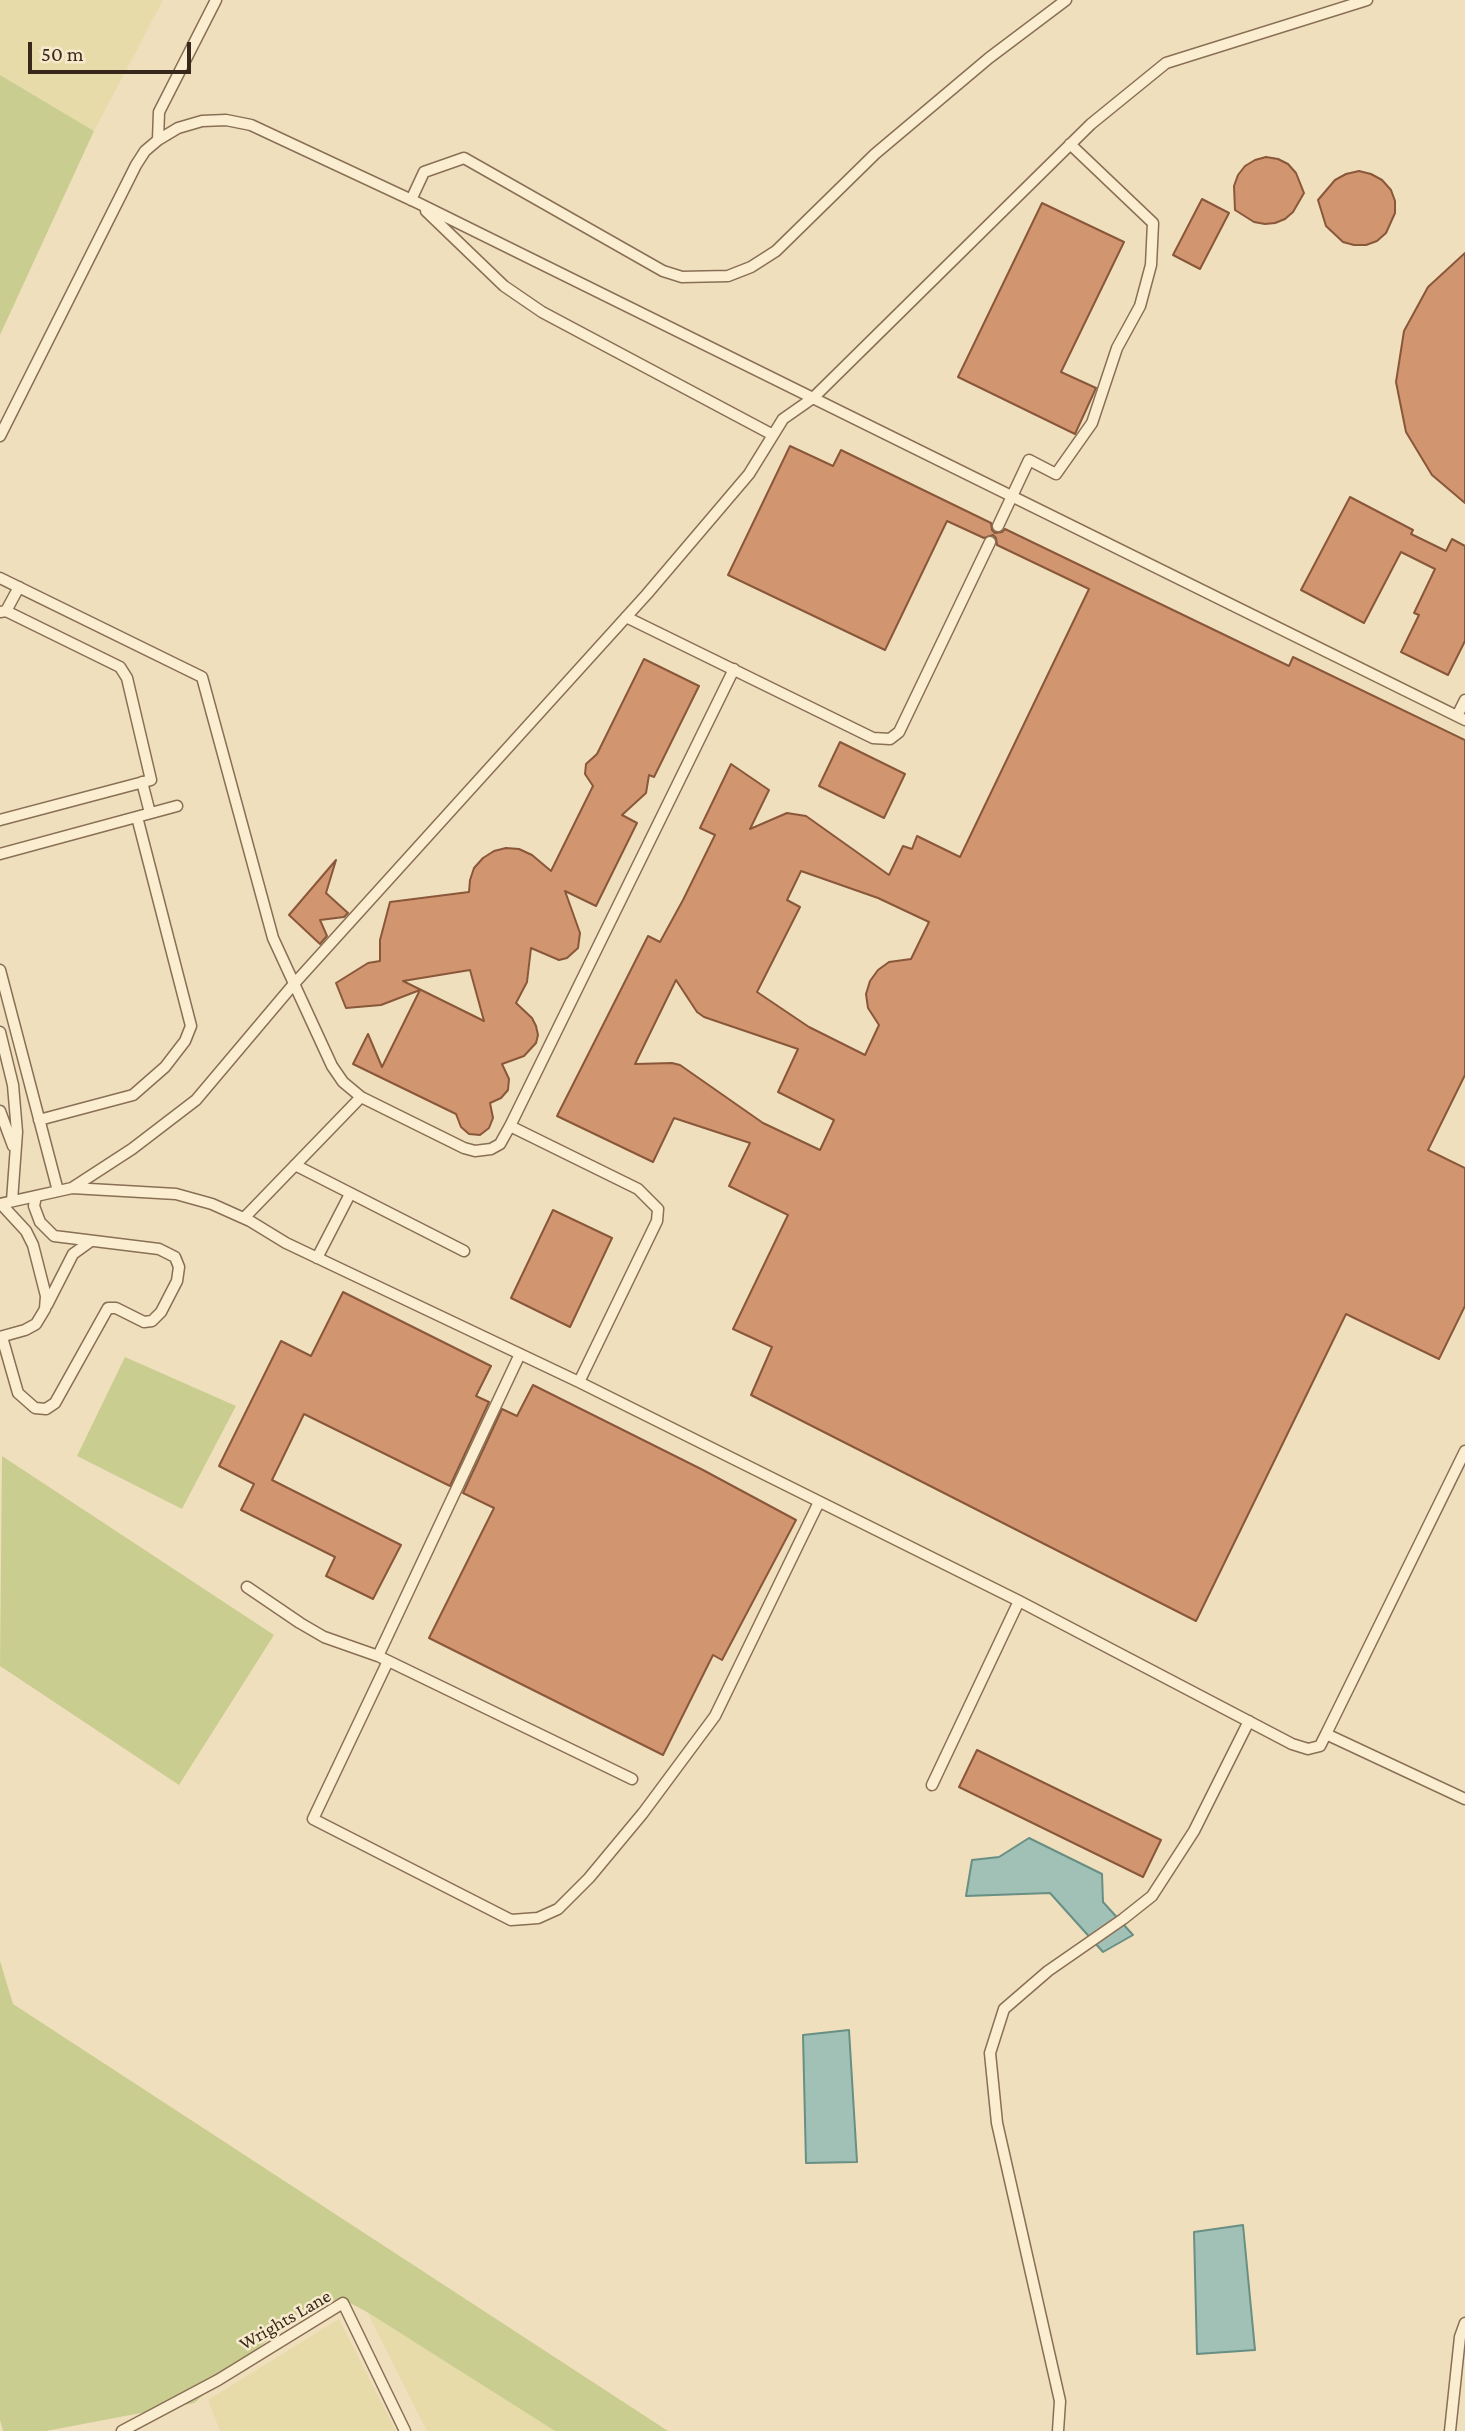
<!DOCTYPE html>
<style>
body{margin:0}
#map{position:relative;width:1465px;height:2431px;overflow:hidden;background:#f0dfbd;font-family:"Crimson Pro",serif}
canvas{display:block}
.scale{position:absolute;left:28px;top:42px;width:163px;height:32px;box-sizing:border-box;border:4px solid #37281b;border-top:0;padding-left:9px;font-size:21px;line-height:24px;white-space:nowrap;color:#37281b;-webkit-text-stroke:5px #f7eacc;paint-order:stroke}
</style>
<div id="map">
<canvas width="1465" height="2431"></canvas>
<div class="scale">50 m</div>
</div>
<script>
const c = document.querySelector('canvas').getContext('2d');
c.lineJoin = 'round';
function fill(path, color) {
  c.fillStyle = color;
  c.fill(path, 'evenodd');
}
function poly(rows) {
  const path = new Path2D();
  for (const r of rows) {
    path.moveTo(r[0], r[1]);
    for (let i = 2; i < r.length; i += 2) path.lineTo(r[i], r[i + 1]);
  }
  return path;
}
function stroke(path, color, width, dash) {
  c.strokeStyle = color;
  c.lineWidth = width;
  c.lineCap = dash ? 'butt' : 'round';
  c.setLineDash(dash || []);
  c.stroke(path);
}
function label(font, color, halo, rows, align = 'center') {
  c.font = font + ' "Crimson Pro",serif';
  c.lineWidth = 5;
  c.setLineDash([]);
  c.textBaseline = 'middle';
  c.strokeStyle = halo;
  c.fillStyle = color;
  for (const [text, x, y, turn = 0] of rows) {
    c.save();
    c.translate(x, y);
    c.rotate((+turn || 0) * Math.PI / 180);
    c.textAlign = isNaN(turn) ? turn : align;
    if (halo) c.strokeText(text, 0, 0);
    c.fillText(text, 0, 0);
    c.restore();
  }
}
fill(poly([
 [0,0,163,0,94,131,0,75],
 [367,2312,555,2431,427,2431],
 [339,2319,396,2431,220,2431,208,2400]
]), '#e6dba9');
fill(poly([
 [0,75,94,131,0,335],
 [125,1357,236,1406,182,1509,77,1456],
 [2,1456,274,1635,179,1785,0,1666],
 [0,1961,13,2004,668,2431,555,2431,367,2312,341,2298,301,2311,194,2403,46,2431,3,2431,0,2420]
]), '#c9ce90');
const water = poly([
 [1029,1838,1102,1874,1103,1902,1133,1935,1103,1952,1050,1893,966,1896,972,1860,999,1857,1029,1838],
 [849,2030,857,2162,806,2163,803,2035,849,2030],
 [1243,2225,1255,2350,1197,2354,1194,2232,1243,2225]
]);
fill(water, '#a1c1b7');
stroke(water, '#688f84', 2);
const building = poly([
 [1266,157,1278,159,1288,164,1296,173,1304,193,1293,212,1285,219,1275,223,1265,224,1254,222,1235,210,1234,186,1238,175,1245,166,1255,160,1266,157],
 [1359,171,1371,174,1382,180,1391,190,1395,201,1395,213,1386,233,1377,241,1366,245,1354,245,1343,242,1326,226,1318,200,1335,180,1346,174,1359,171],
 [1202,199,1229,213,1200,269,1173,255,1202,199],
 [1042,203,1124,242,1061,372,1096,388,1075,434,958,377,1042,203],
 [1465,253,1465,503,1432,475,1406,432,1396,382,1404,331,1428,287,1465,253],
 [790,446,833,466,841,450,991,523,992,530,995,533,1002,532,1005,529,1289,666,1293,657,1465,740,1465,1075,1428,1150,1465,1168,1465,1306,1439,1359,1346,1314,1196,1621,751,1395,772,1347,733,1329,788,1215,729,1186,750,1143,674,1118,653,1162,557,1116,648,936,660,942,683,900,715,835,700,828,731,764,769,790,750,829,787,813,806,816,889,875,903,846,912,849,917,836,960,857,1089,589,997,545,996,538,993,535,984,538,947,521,885,650,728,575,790,446],
 [801,871,878,898,929,922,911,959,889,962,878,970,870,981,866,994,868,1008,879,1025,865,1055,809,1027,757,992,800,907,787,900,801,871],
 [676,980,697,1012,704,1017,798,1049,778,1092,834,1120,820,1150,763,1123,680,1065,672,1063,635,1064,676,980],
 [1350,497,1413,530,1411,534,1446,551,1452,539,1465,546,1465,641,1448,675,1401,652,1419,615,1414,613,1435,569,1401,552,1364,623,1301,590,1350,497],
 [644,659,699,686,654,777,649,775,646,793,622,815,637,823,596,906,565,891,580,933,578,948,567,958,559,960,531,948,527,982,516,1003,532,1018,536,1026,538,1035,536,1043,524,1056,502,1064,509,1079,508,1090,501,1098,490,1103,493,1118,489,1128,480,1135,469,1134,461,1127,456,1114,353,1064,368,1034,382,1067,420,990,381,1005,346,1008,336,983,368,963,380,961,380,940,390,902,469,892,470,880,474,868,483,858,494,851,506,848,519,849,532,855,551,871,593,786,585,774,586,764,597,754,644,659],
 [470,970,484,1021,403,981,470,970],
 [840,742,905,774,884,818,819,786,840,742],
 [336,860,326,893,348,913,344,917,320,920,327,936,320,944,289,915,336,860],
 [553,1210,612,1238,570,1327,511,1298,553,1210],
 [343,1292,491,1366,476,1396,489,1402,450,1486,304,1414,272,1480,401,1545,373,1599,326,1576,335,1557,241,1510,254,1484,219,1466,281,1341,311,1356,343,1292],
 [533,1385,703,1470,796,1520,722,1660,713,1655,663,1755,429,1638,494,1508,463,1493,502,1409,517,1416,533,1385],
 [977,1750,1161,1840,1143,1877,959,1787,977,1750]
]);
fill(building, '#d19570');
stroke(building, '#895739', 2);
const service = poly([
 [158,140,178,128,202,121,226,120,251,125,418,203,1465,720],
 [411,200,424,172,464,158,663,271,682,277,728,276,751,267,776,251,875,154,989,58,1066,0],
 [426,211,504,286,542,312,773,435],
 [0,436,136,165,145,151,158,140,159,112,216,0],
 [998,526,1029,460,1056,474,1092,423,1117,348,1140,306,1151,265,1153,223,1070,144],
 [0,578,202,677,273,938,332,1066,343,1082,361,1097,464,1148,475,1151,491,1149,500,1144,510,1126,734,669],
 [6,611,19,587],
 [0,612,6,611,120,667,127,678,151,780,0,820],
 [626,617,873,738,890,739,899,732,990,542],
 [1457,716,1465,700],
 [142,782,150,813],
 [0,854,177,806],
 [0,970,58,1191],
 [0,1032,13,1085,17,1132,12,1201],
 [0,1111,13,1146],
 [39,1120,133,1095,165,1067,185,1041,191,1026,137,817],
 [510,1126,638,1189,658,1209,657,1221,579,1382],
 [295,1165,464,1251],
 [72,1188,132,1149,196,1100,293,985,647,594,749,474,783,419,813,398,1091,124,1166,63,1367,0],
 [0,1204,72,1188,176,1194,212,1204,250,1221,286,1243,579,1382,1019,1601,1292,1744,1308,1749,1320,1746,1326,1734,1465,1799],
 [244,1218,361,1097],
 [317,1258,350,1194],
 [47,1305,73,1254,91,1241],
 [0,1337,25,1330,36,1324,45,1309,46,1296,33,1245,26,1231,1,1204],
 [2,1337,18,1393,35,1408,46,1409,55,1403,108,1308,116,1308,144,1322,152,1321,161,1312,177,1281,179,1267,175,1257,159,1249,54,1236,40,1222,34,1206,36,1196],
 [520,1354,378,1656,632,1779],
 [247,1587,300,1623,324,1637,378,1656],
 [388,1661,313,1819,511,1920,538,1918,558,1909,589,1878,643,1813,715,1716,819,1502],
 [1326,1734,1465,1451],
 [932,1785,1019,1601],
 [122,2431,218,2380,343,2303,405,2431],
 [1058,2431,1060,2401,997,2123,990,2053,1004,2009,1048,1971,1123,1919,1152,1896,1194,1831,1249,1721],
 [1450,2431,1460,2337,1465,2323]
]);
stroke(service, '#896f55', 13);
stroke(service, '#fbedd0', 10);
label('19px', '#37281b', '#f7eacc', [
 ["Wrights Lane",285,2320,-30]
]);
</script>
